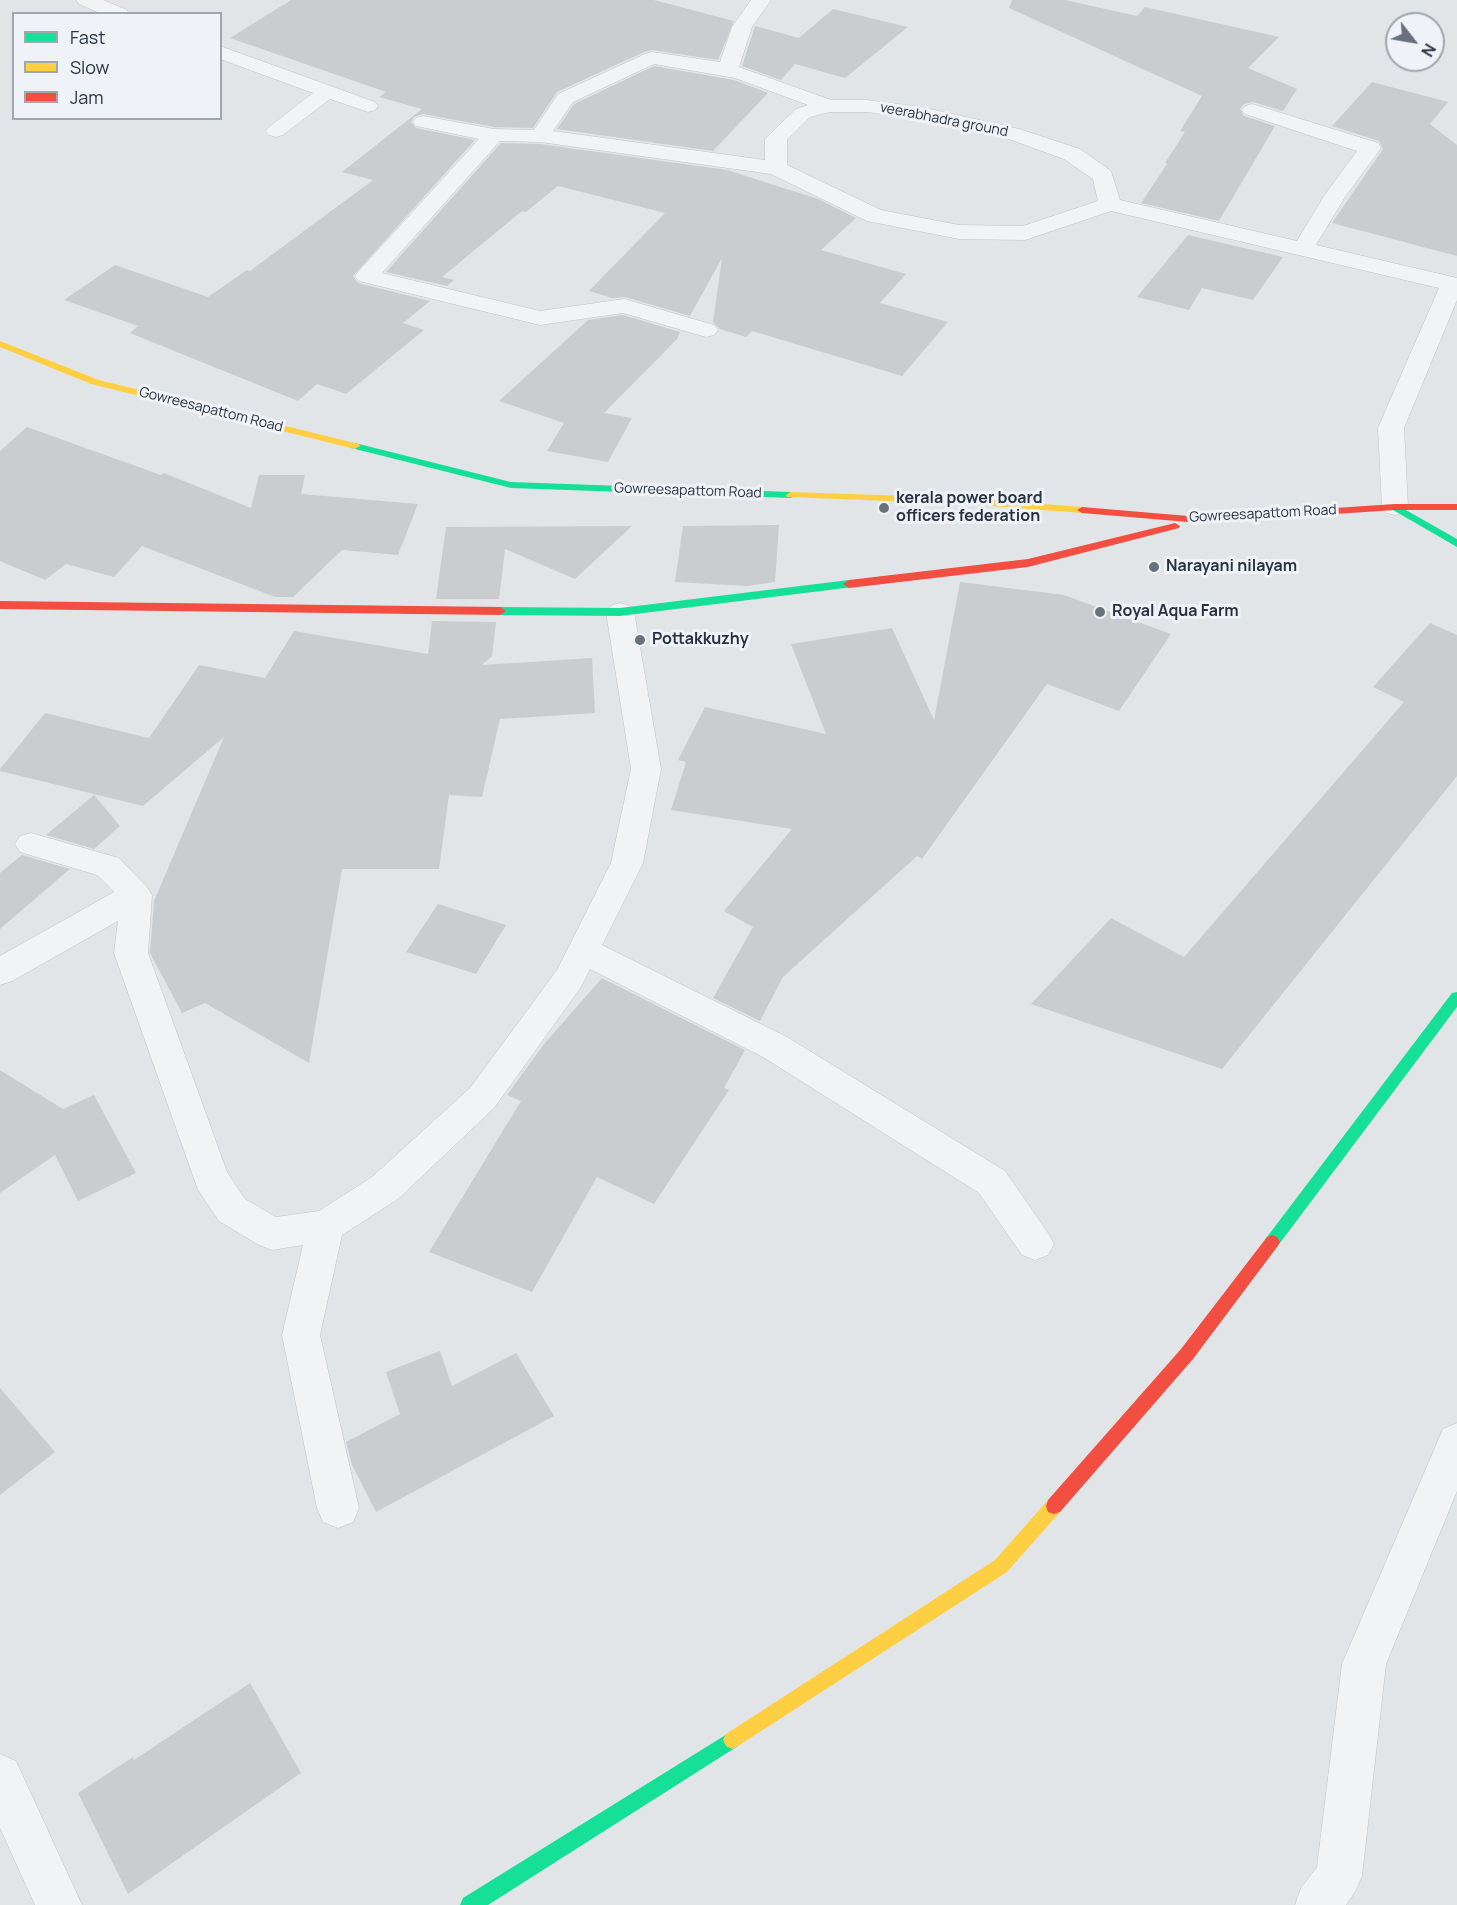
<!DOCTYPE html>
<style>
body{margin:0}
#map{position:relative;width:1457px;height:1905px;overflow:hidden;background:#e2e5e8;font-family:Manrope,sans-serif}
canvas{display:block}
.legend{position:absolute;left:12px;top:12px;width:210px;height:108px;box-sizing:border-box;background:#eff3f7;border:2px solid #9fa6af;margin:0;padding:8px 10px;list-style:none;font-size:18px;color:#273242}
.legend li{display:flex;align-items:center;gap:12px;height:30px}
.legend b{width:30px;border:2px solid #9fa6af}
.north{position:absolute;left:1385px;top:12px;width:60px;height:60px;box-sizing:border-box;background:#eff3f7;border:2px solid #9fa6af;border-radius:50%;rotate:121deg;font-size:16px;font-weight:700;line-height:24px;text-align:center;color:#273242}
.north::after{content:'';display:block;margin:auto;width:21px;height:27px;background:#68717c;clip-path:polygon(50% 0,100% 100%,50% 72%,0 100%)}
</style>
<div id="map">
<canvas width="1457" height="1905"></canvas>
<ul class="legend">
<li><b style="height:8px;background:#16e098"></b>Fast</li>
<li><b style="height:8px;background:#ffcf43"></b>Slow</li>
<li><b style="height:8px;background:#f24e42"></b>Jam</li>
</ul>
<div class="north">N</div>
</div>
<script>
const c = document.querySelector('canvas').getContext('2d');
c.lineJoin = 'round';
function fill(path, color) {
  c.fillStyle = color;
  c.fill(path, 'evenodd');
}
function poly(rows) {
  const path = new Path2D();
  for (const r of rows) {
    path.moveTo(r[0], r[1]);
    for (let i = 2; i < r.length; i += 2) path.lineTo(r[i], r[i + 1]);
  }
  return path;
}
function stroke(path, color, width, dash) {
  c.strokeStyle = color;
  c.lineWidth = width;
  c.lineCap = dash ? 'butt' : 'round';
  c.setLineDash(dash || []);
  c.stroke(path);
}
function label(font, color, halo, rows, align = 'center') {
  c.font = font + ' Manrope,sans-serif';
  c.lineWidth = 6;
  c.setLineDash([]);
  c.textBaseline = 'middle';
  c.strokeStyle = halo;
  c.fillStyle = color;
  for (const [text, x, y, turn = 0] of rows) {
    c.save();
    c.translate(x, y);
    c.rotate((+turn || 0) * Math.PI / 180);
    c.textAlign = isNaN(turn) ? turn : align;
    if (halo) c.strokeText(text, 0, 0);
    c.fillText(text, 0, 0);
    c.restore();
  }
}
fill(poly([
 [291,0,654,0,734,21,718,60,652,50,644,52,557,92,533,128,494,127,423,114,414,117,411,122,416,128,475,140,353,276,358,283,430,301,403,323,424,330,346,394,317,384,298,401,130,333,138,326,64,300,115,265,208,297,247,270,250,271,373,180,342,172,422,109,379,97,386,92,230,38],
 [1012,0,1065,0,1137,16,1145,7,1279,37,1248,68,1297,89,1283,111,1253,102,1244,104,1240,109,1244,116,1275,126,1219,221,1141,203,1167,164,1165,163,1185,132,1180,131,1202,96,1009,8],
 [833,9,908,27,845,78,795,64,781,80,742,66,755,26,799,38],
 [654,66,734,80,768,93,713,151,557,129,574,104],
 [1372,82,1448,102,1430,124,1457,145,1457,256,1332,223,1383,149,1379,141,1332,126],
 [501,143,540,144,727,170,818,199,856,218,821,250,906,274,880,303,948,322,902,376,752,331,746,337,720,329,713,322,722,258,690,316,625,297,612,298,589,291,665,213,558,186,526,212,522,211,442,277,454,280,447,286,386,272],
 [1188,235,1283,257,1253,300,1202,288,1189,310,1137,297],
 [623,315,680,332,677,339,604,413,632,418,608,462,547,451,564,423,499,401,588,320],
 [27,427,161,475,164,473,251,508,259,475,305,475,301,494,418,504,398,555,342,550,293,597,275,597,142,546,114,577,66,564,45,580,0,561,0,451],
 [779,525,775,582,747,586,675,582,683,526],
 [632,526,575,579,505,549,499,599,436,599,446,527],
 [960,582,1064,595,1171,634,1119,711,1047,684,922,859,917,856,783,977,760,1021,713,998,753,927,724,911,792,829,671,810,686,762,678,760,705,707,826,734,791,644,892,628,934,720],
 [432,621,496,622,492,656,482,665,592,658,595,713,500,719,482,797,449,795,439,869,342,869,309,1063,205,1003,182,1013,150,953,154,901,224,737,143,806,0,771,0,769,45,713,149,738,199,665,265,678,294,631,428,654],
 [1430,623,1457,635,1457,776,1222,1069,1031,1004,1111,918,1184,957,1404,702,1373,687],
 [94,795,120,826,94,849,46,835],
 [22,855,70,869,0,929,0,873],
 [438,904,506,925,476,974,406,952],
 [602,978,745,1050,724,1088,729,1090,654,1204,597,1177,532,1292,429,1252,521,1101,507,1095,544,1044],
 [0,1070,63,1109,94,1095,136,1173,78,1201,55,1155,0,1193],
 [440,1351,452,1386,516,1353,554,1416,376,1512,352,1465,346,1442,400,1414,386,1372],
 [0,1388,55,1452,0,1495],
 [250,1683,301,1773,128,1894,78,1793,133,1757,134,1760]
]), '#cacdd0');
const street = poly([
 [76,0,103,0,127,10,129,14,102,14,79,4,76,0],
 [751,0,771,0,752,27,739,67,831,100,867,100,921,107,1019,129,1080,149,1111,171,1120,200,1297,241,1324,196,1357,151,1245,114,1242,110,1245,106,1252,104,1259,106,1378,143,1381,148,1345,197,1316,245,1457,278,1457,300,1404,428,1408,507,1404,513,1395,515,1386,513,1382,507,1378,428,1439,288,1111,211,1025,240,959,239,867,221,771,174,540,142,500,141,382,273,540,311,624,299,714,325,718,330,714,335,706,337,623,313,540,325,359,281,355,276,359,271,479,139,416,126,413,122,416,118,423,116,494,129,534,130,558,94,645,54,652,52,720,62,732,27,751,0],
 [654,64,735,78,808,105,796,109,769,135,765,139,765,160,553,131,573,102,654,64],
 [830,112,867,112,921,119,1006,138,1064,159,1093,179,1098,201,1023,226,959,225,881,210,787,165,787,140,810,117,830,112],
 [220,46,375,102,378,106,375,110,368,112,330,99,283,135,276,137,269,135,265,131,269,127,313,93,220,59,220,46],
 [620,603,630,606,634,612,661,769,643,863,602,945,787,1037,1005,1171,1048,1233,1054,1244,1048,1255,1035,1260,1022,1255,979,1193,763,1057,590,969,581,987,494,1108,398,1199,342,1235,320,1335,359,1508,353,1522,338,1528,323,1522,317,1508,282,1335,303,1245,272,1250,259,1245,219,1221,198,1190,114,953,118,921,12,981,0,985,0,956,114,892,97,875,20,852,15,844,20,836,31,833,119,858,147,887,152,895,148,953,227,1172,245,1199,276,1217,319,1211,372,1177,470,1088,557,970,611,863,631,769,606,612,610,606,620,603],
 [1457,1423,1457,1491,1386,1664,1362,1876,1355,1892,1346,1905,1295,1905,1301,1888,1317,1867,1342,1664,1443,1429,1457,1423],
 [0,1754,16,1761,82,1905,35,1905,0,1828,0,1754]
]);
stroke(street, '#c0c3c6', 1);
fill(street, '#f2f3f4');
fill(poly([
 [355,443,511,482,791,492,796,495,791,498,511,488,351,448,350,446,355,443],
 [1397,505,1457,539,1457,547,1393,510,1392,508,1397,505],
 [849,580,855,584,853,587,620,616,500,615,494,611,500,607,620,608,849,580],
 [1457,992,1457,1007,1277,1247,1272,1249,1267,1247,1264,1242,1267,1237,1452,993,1457,992],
 [732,1731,738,1734,741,1740,738,1746,488,1905,460,1905,463,1898,732,1731]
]), '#16e098');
fill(poly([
 [0,341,99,380,359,444,360,446,355,449,91,384,0,347,0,341],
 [791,492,966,498,1082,507,1087,510,1082,513,966,504,787,497,786,495,791,492],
 [1054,1498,1060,1500,1062,1506,1060,1512,1007,1572,738,1746,732,1749,726,1746,723,1740,726,1734,995,1560,1048,1500,1054,1498]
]), '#ffcf43');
fill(poly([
 [1395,504,1457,504,1457,510,1395,510,1200,523,1082,513,1077,510,1082,507,1200,517,1395,504],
 [1175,523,1180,526,1179,528,1028,567,849,588,843,584,849,580,1028,559,1175,523],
 [0,601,500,607,506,611,500,615,0,609,0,601],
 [1272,1235,1277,1237,1280,1242,1277,1247,1193,1359,1060,1512,1054,1514,1048,1512,1046,1506,1048,1500,1181,1349,1267,1237,1272,1235]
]), '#f24e42');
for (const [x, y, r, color] of [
 [884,508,6,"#68717c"],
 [1154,567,6,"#68717c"],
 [1100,612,6,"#68717c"],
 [640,640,6,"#68717c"]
]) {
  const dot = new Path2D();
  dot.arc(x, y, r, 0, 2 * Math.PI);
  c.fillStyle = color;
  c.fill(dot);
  stroke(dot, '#eff3f7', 2);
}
label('14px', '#273242', '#eff3f7', [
 ["veerabhadra ground",944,120,11],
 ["Gowreesapattom Road",211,410,14],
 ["Gowreesapattom Road",688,491,2],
 ["Gowreesapattom Road",1263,514,-3]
]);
label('bold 16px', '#273242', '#eff3f7', [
 ["kerala power board",896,499],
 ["officers federation",896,517],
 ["Narayani nilayam",1166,567],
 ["Royal Aqua Farm",1112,612],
 ["Pottakkuzhy",652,640]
], 'left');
</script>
